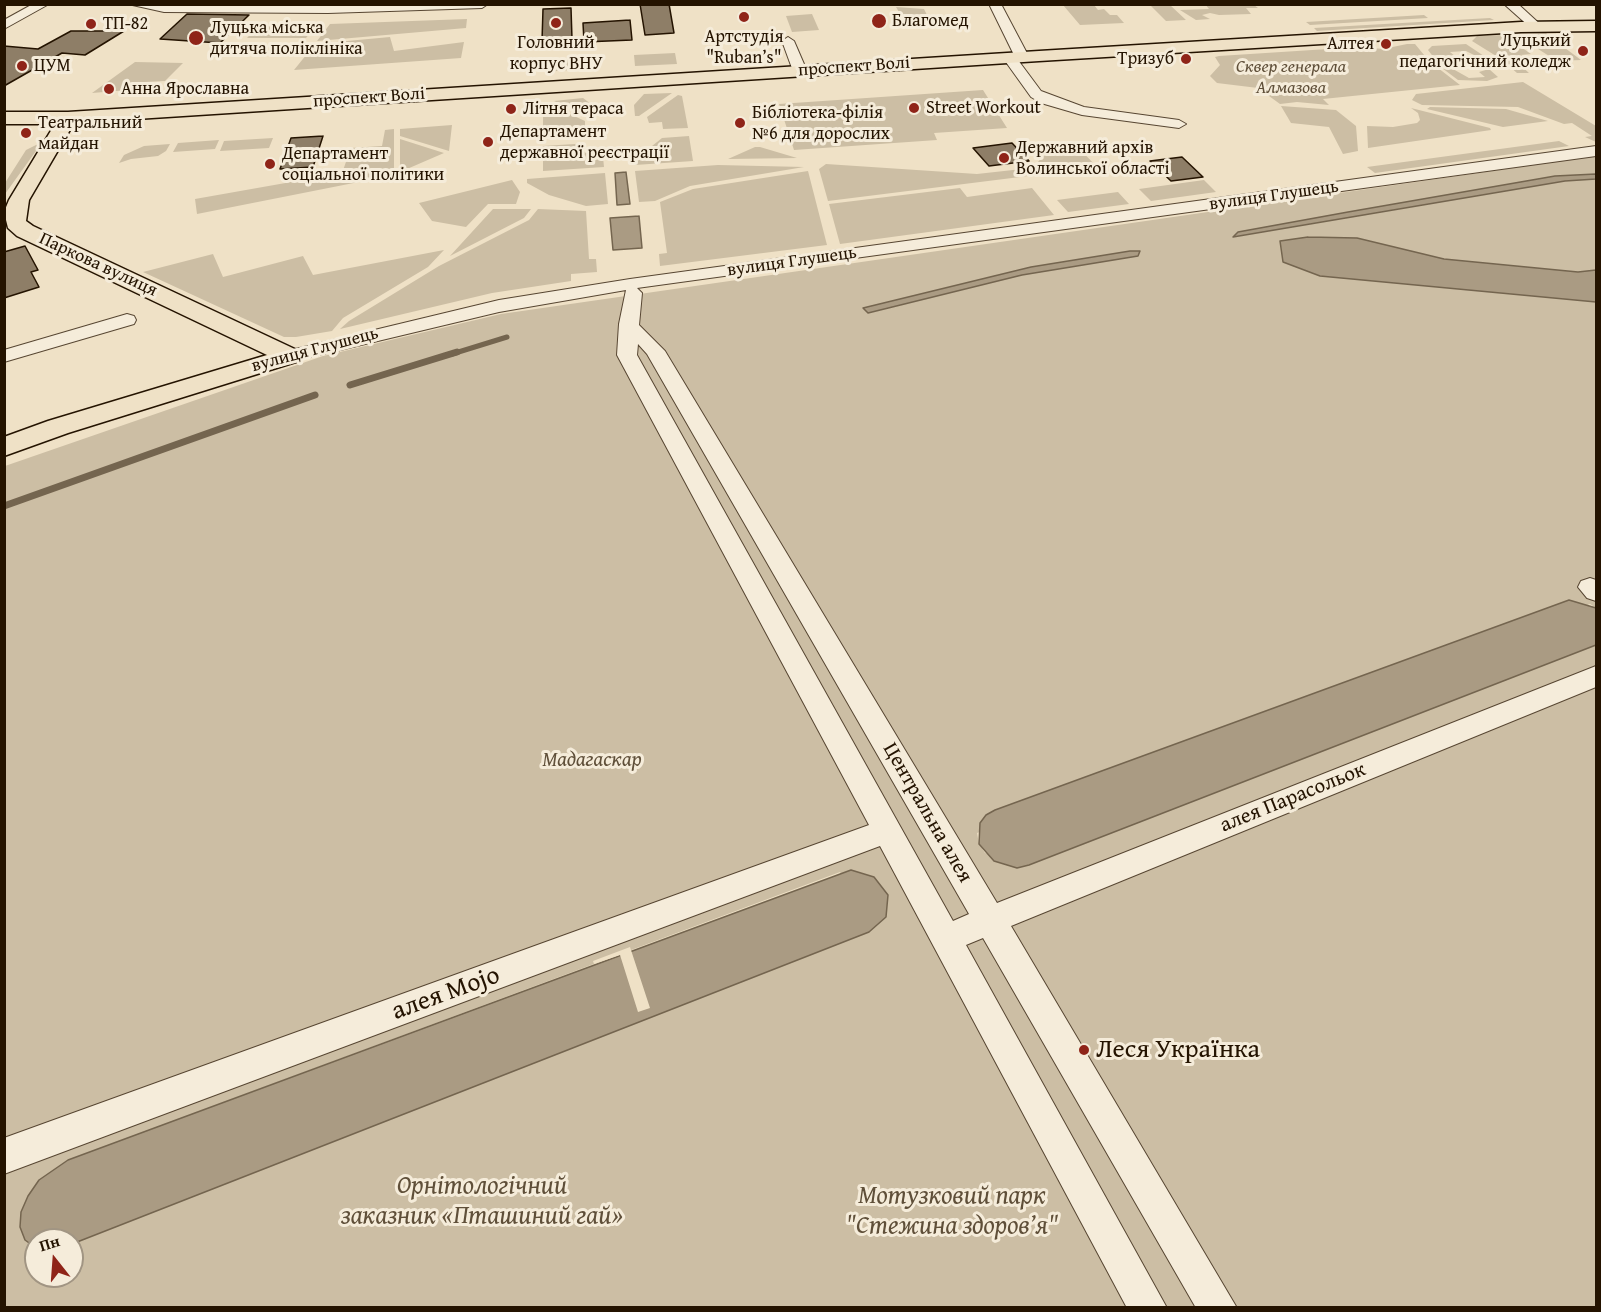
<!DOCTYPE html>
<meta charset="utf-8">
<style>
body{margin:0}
#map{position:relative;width:1601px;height:1312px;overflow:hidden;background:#efe1c6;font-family:"Gentium Book Plus",serif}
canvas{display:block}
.frame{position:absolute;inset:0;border:6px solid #241300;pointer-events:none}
.north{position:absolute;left:24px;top:1228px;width:60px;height:60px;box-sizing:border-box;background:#f5ecda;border:2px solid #a19583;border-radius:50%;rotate:343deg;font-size:16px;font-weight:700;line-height:24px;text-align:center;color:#241300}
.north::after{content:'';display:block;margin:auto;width:21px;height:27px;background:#8f2418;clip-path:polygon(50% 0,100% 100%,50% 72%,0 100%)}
</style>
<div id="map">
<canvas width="1601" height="1312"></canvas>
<div class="frame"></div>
<div class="north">Пн</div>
</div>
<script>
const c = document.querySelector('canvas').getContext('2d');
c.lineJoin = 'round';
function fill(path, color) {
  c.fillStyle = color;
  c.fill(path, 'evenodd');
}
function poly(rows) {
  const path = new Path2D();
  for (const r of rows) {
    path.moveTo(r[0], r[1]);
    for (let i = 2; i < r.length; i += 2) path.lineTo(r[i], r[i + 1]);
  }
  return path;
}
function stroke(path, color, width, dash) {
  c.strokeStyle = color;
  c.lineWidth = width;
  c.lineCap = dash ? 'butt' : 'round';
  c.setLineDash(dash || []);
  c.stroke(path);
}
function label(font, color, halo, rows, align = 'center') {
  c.font = font + ' "Gentium Book Plus",serif';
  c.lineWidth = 6;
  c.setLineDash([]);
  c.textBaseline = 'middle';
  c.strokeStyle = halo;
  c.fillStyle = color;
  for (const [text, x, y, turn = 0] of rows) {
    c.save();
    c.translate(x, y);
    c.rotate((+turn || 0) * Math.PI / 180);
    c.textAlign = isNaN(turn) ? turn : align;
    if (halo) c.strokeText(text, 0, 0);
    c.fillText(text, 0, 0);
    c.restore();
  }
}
fill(poly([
 [1205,4,1254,5,1258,8,1246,8,1251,14,1219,15,1210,13,1202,15,1210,19,1196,20,1180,10,1209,9],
 [1063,5,1094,5,1098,10,1104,9,1110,15,1117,15,1124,23,1080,25],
 [1150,5,1170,5,1186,20,1166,21],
 [896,7,924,9,930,21,905,22],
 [812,14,819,30,792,32,786,16],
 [1424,15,1428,18,1310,25,1306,22],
 [1490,18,1494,20,1317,31,1314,28],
 [467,19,466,28,317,41,330,24],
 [258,26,316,26,306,38,247,38],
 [1546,33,1557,42,1581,60,1557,61,1516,35],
 [1504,35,1531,54,1521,55,1529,61,1517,62,1529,73,1517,73,1501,59,1472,41,1477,36],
 [390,37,394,51,464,42,461,58,294,70,315,44],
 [1407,44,1415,44,1429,61,1460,85,1323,99,1329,105,1297,102,1280,104,1258,88,1217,83,1210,76,1220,65,1215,57,1219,56,1359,47,1383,49],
 [1466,44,1490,60,1486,61,1466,51,1450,52,1456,57,1443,58,1449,63,1444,64,1469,78,1485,77,1479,72,1489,69,1498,77,1487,81,1458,80,1442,68,1428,50,1432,46],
 [675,53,677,64,635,66,634,55],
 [586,58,586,69,543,72,543,60],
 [135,62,183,63,165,81,145,82,140,89,92,93],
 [1523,82,1596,126,1596,142,1585,137,1592,136,1572,123,1564,124,1518,107,1422,105,1412,100,1416,94],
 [983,90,1007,128,934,133,937,140,794,150,779,104],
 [672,93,639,116,635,116,634,105,644,94],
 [678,95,682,96,688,128,663,129,662,122,649,123,647,117],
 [583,98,595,107,596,119,554,101],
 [548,104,585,121,585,128,570,129,570,136,543,138,543,106],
 [1281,106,1336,110,1356,126,1358,151,1343,154,1329,127,1291,123],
 [1430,107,1506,109,1548,121,1503,127,1427,109],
 [1411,108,1490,128,1491,130,1368,148,1367,126,1393,127,1417,123,1420,120,1418,113],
 [452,125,449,151,400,136,400,129],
 [394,129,394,175,197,214,195,199,342,173,351,148,382,146,385,130],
 [689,136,693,161,635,165,634,154,647,150,662,138],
 [273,138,269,148,220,151,224,141],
 [400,139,444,153,400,172],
 [219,140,215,149,173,152,178,143],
 [1559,141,1569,146,1375,173,1367,167],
 [40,143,41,144,5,194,5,183,26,150],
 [1074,143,1096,166,1074,169,1038,162,1043,156],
 [170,144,166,151,158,156,131,159,119,163,124,155,144,146],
 [575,144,586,153,603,157,604,167,543,171,543,146],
 [755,147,760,147,797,158,728,159],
 [1596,156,1596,174,1555,176,1238,232,1234,237,1565,181,1596,179,1596,270,1578,272,1444,259,1357,238,1308,237,1280,242,1320,276,1596,302,1596,608,1590,604,977,833,979,844,985,853,1029,865,1596,645,1596,1307,5,1307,5,466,323,356,501,314],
 [1130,251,1139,251,1138,256,1022,275,869,313,863,308,1031,267],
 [840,872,869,932,72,1244,72,1276,36,1276,36,1248,20,1228,21,1212,28,1196,69,1160],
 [826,164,977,174,1022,169,1028,176,828,201,819,169],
 [718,165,804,167,690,186,655,201,639,202,635,171],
 [808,171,827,245,660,266,659,254,667,253,660,202,693,189],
 [605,173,608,204,586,206,549,195,527,183,527,179],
 [512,180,520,192,516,204,488,204,466,227,432,221,419,203],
 [1204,180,1216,192,1151,201,1139,189],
 [960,188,967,197,1032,188,1054,215,840,244,829,204],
 [1118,192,1129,204,1068,212,1057,200],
 [493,209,531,209,524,218,450,256],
 [538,209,586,211,589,259,596,259,597,272,571,274,571,281,492,293,340,329,349,321,439,266,529,220],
 [444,250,428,267,343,318,332,331,296,337,284,337,143,272,213,254,223,277,303,256,313,275]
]), '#ccbea4');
const water = poly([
 [626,172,630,204,617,205,615,173,626,172],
 [1596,174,1596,179,1565,181,1233,237,1238,232,1348,212,1555,176,1596,174],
 [639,216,642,248,613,250,610,218,639,216],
 [1308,237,1357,238,1444,259,1578,272,1596,270,1596,302,1320,276,1283,262,1280,241,1308,237],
 [1130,251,1140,251,1138,256,1022,275,868,313,863,308,1031,267,1130,251],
 [1569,600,1596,608,1596,645,1029,865,1017,868,994,861,979,844,980,823,986,815,995,810,1569,600],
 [851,870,874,877,888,895,886,917,869,932,72,1244,72,1240,36,1240,36,1248,25,1240,20,1227,21,1212,28,1196,39,1180,68,1160,851,870]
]);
fill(water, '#aa9b83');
stroke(water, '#74654f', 1.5);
fill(poly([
 [630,947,650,1008,638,1012,620,955,594,964,593,961]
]), '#efe1c6');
stroke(poly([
 [452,354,507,337]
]), '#74654f', 5);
stroke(poly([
 [350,385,457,352],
 [4,506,315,395]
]), '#74654f', 7);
const building = poly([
 [640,4,669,4,674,33,645,35,640,4],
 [571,8,572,39,542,41,543,9,571,8],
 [187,14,249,15,220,43,160,39,187,14],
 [630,20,632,40,584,42,583,23,630,20],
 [71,31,124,31,85,55,62,53,4,86,4,46,38,49,71,31],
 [323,136,313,167,280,169,291,138,323,136],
 [1012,143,1029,161,989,166,973,148,1012,143],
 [1182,157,1203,177,1171,181,1150,161,1182,157],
 [25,246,38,270,31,272,39,287,4,298,4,252,25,246]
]);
fill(building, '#8e7e67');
stroke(building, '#241300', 1.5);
const minor = poly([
 [33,4,49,4,4,29,4,20,33,4],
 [128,4,328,5,488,4,482,8,328,13,164,12,128,4],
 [989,4,1001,4,1029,57,1027,60,1018,60,1041,91,1084,107,1179,120,1186,124,1179,128,1082,115,1041,103,1031,97,1003,58,1005,55,1014,55,989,4],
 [1504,4,1518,4,1542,26,1540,29,1532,29,1504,4],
 [788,37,794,41,807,71,805,74,800,75,793,71,782,41,788,37],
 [1596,146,1596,156,637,288,642,293,639,325,665,351,997,903,1596,666,1596,687,1011,926,1237,1308,1196,1308,983,938,966,945,1167,1308,1127,1308,880,846,4,1174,4,1138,869,825,617,355,619,324,626,290,499,312,290,362,280,356,283,352,499,300,630,279,1596,146],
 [638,344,647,354,969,914,953,921,637,355,638,344],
 [127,314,134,316,136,320,134,324,4,362,4,350,127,314],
 [1590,578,1596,580,1596,601,1587,598,1578,587,1581,581,1590,578]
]);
const major = poly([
 [1596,21,1596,31,1521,32,1039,61,74,123,29,200,26,221,33,226,299,351,303,356,299,361,68,433,4,456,4,437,48,421,267,355,17,236,8,228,4,212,9,200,55,124,4,124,4,112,68,112,1039,51,1521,22,1596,21]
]);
stroke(minor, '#574632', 2);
stroke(major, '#241300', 3);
fill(minor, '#f5ecda');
fill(major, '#efe1c6');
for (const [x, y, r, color] of [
 [744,17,6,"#8f2418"],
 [879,21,8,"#8f2418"],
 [556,23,6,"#8f2418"],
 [91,24,6,"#8f2418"],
 [196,38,8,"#8f2418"],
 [1386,44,6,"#8f2418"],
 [1583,51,6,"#8f2418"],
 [1186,59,6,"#8f2418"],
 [22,66,6,"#8f2418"],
 [109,89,6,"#8f2418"],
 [914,108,6,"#8f2418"],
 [511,109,6,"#8f2418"],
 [740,123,6,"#8f2418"],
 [26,133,6,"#8f2418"],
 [488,142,6,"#8f2418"],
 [1004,158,6,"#8f2418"],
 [270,164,6,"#8f2418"],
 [1084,1050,6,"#8f2418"]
]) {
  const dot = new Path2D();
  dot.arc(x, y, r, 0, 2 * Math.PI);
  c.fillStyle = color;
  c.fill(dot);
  stroke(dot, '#f5ecda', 2);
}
label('18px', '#241300', '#f5ecda', [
 ["Благомед",892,21],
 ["ТП-82",103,24],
 ["Луцька міська",210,28],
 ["дитяча поліклініка",210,49],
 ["Артстудія",744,37,"center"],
 ["\"Ruban’s\"",744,58,"center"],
 ["Луцький",1571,41,"right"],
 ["педагогічний коледж",1571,62,"right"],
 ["Головний",556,43,"center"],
 ["корпус ВНУ",556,64,"center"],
 ["Алтея",1374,44,"right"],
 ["Тризуб",1174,59,"right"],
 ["ЦУМ",34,66],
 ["Анна Ярославна",121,89],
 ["Street Workout",926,108],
 ["Літня тераса",523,109],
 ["Бібліотека-філія",752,113],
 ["№6 для дорослих",752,134],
 ["Театральний",38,123],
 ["майдан",38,144],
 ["Департамент",500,132],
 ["державної реєстрації",500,153],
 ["Державний архів",1016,148],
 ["Волинської області",1016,169],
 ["Департамент",282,154],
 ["соціальної політики",282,175]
], 'left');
label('18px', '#241300', '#f5ecda', [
 ["проспект Волі",854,67,-4],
 ["проспект Волі",369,98,-4],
 ["вулиця Глушець",1274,196,-8],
 ["вулиця Глушець",792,262,-8],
 ["Паркова вулиця",98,265,25],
 ["вулиця Глушець",315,350,-15]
]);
label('italic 18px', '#5f4f39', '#f5ecda', [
 ["Сквер генерала",1291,67],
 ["Алмазова",1291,88]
]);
label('italic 21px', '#5f4f39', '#f5ecda', [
 ["Мадагаскар",592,761]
]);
label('21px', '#241300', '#f5ecda', [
 ["алея Парасольок",1293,798,-22],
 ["Центральна алея",927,813,60]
]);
label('26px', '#241300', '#f5ecda', [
 ["алея Mojo",446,994,-20]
]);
label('26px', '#241300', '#f5ecda', [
 ["Леся Українка",1096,1050]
], 'left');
label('italic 26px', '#5f4f39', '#f5ecda', [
 ["Орнітологічний",482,1186],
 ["заказник «Пташиний гай»",482,1216],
 ["Мотузковий парк",952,1196],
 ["\"Стежина здоров’я\"",952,1226]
]);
</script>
